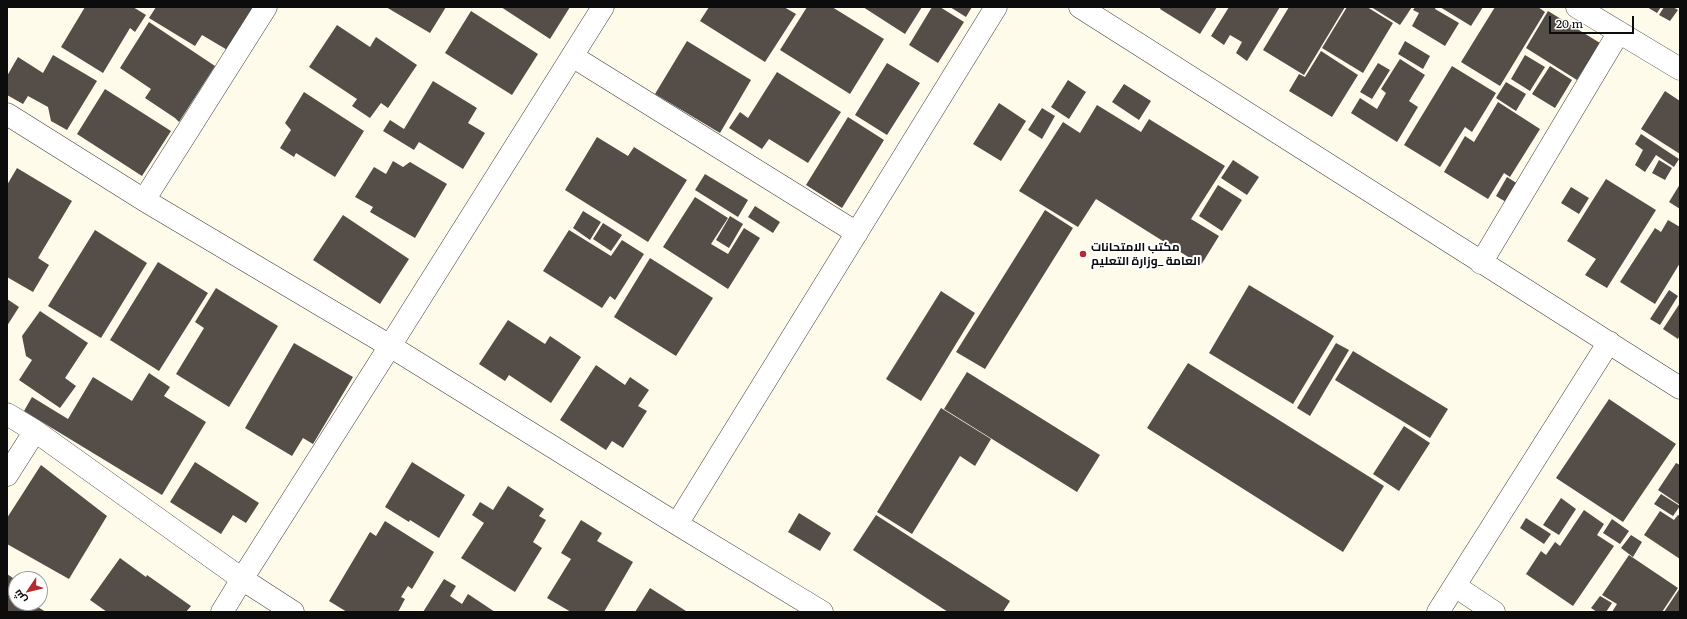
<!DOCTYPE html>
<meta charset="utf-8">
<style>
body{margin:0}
#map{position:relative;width:1687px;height:619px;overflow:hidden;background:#fefbeb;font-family:Literata,Cairo,serif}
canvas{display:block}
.frame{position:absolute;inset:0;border:8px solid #0c0c0c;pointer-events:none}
.north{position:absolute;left:8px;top:571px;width:40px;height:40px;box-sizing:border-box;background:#fff;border:1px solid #9e9e9e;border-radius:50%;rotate:235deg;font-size:11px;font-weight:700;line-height:16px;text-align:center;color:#0c0c0c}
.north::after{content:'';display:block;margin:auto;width:14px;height:18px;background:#b7282f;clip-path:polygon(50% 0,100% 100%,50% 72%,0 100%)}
.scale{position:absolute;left:1549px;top:16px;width:85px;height:18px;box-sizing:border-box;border:2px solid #0c0c0c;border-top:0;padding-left:5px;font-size:12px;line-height:14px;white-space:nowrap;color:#0c0c0c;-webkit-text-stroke:3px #fff;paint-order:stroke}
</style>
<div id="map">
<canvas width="1687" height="619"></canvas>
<div class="frame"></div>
<div class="north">ش</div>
<div class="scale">20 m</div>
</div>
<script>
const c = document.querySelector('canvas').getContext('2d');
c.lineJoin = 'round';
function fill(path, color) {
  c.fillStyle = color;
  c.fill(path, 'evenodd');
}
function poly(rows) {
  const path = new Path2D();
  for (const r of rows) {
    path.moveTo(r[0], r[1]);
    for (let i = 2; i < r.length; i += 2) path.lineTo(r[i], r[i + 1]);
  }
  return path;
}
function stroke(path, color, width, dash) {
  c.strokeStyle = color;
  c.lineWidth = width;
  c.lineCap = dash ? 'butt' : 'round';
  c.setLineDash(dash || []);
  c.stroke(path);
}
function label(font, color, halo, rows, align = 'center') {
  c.font = font + ' Literata,Cairo,serif';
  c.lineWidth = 4;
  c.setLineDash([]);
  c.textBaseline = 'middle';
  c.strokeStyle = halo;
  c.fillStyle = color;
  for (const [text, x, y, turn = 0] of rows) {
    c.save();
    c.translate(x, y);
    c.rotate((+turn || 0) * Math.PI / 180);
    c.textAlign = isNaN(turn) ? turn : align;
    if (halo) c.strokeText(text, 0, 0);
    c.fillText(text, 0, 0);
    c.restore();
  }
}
fill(poly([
 [85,7,133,7,146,15,135,32,130,28,103,73,61,47],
 [156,7,255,7,229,51,202,35,195,46,149,18],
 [386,7,446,7,430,33],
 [501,7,570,7,550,39],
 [709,7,784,7,796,14,765,62,700,21],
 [807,7,832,7,884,39,850,94,780,50],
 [863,7,922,7,905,34],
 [932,7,940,7,964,22,938,63,909,45],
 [950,7,972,7,966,17],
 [1161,7,1217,7,1200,34,1160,9],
 [1229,7,1280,7,1247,61,1236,53,1242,42,1230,35,1224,45,1211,36],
 [1289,7,1345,7,1304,75,1263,50],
 [1347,7,1367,7,1393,23,1363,73,1322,48],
 [1371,7,1412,7,1400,25],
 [1415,7,1436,7,1435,9,1459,23,1445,46,1412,26,1419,13,1413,10],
 [1440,7,1483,7,1471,26],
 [1495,7,1538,7,1545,12,1500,86,1461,62],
 [1647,7,1661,7,1657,13],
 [1664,7,1673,7,1678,10,1670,21,1659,15],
 [471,11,538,54,512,95,445,53],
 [1548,11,1600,43,1577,80,1526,48],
 [149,22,215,66,179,122,175,118,145,98,151,89,120,68],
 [337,25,370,47,376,37,417,65,388,108,381,103,370,118,352,106,357,99,309,67],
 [687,41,751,80,720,133,655,94],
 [1405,41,1430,56,1423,69,1398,54],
 [1321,51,1358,75,1332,117,1289,91,1299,74,1305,77],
 [53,55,97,81,67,130,51,121,48,107,28,96,23,104,7,95,7,76,18,57,43,73],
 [1525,55,1545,67,1530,91,1511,79],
 [1400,59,1425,75,1409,101,1418,107,1397,142,1351,113,1360,98,1377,109,1386,93,1381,89],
 [887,63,920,83,887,135,855,115],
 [1378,63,1390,70,1372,99,1360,92],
 [1452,66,1496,93,1472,132,1465,127,1440,167,1404,145],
 [1550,66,1572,80,1555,108,1532,94],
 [777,72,841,112,808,163,769,139,762,149,729,128,740,112,748,118],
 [1068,80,1086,92,1069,119,1051,107],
 [433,81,477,108,468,123,485,133,463,169,419,142,414,150,383,131,390,120,404,129],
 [1506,82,1526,94,1516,111,1496,98],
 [1124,84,1151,101,1139,120,1112,102],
 [105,89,171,131,142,176,77,134],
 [1665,91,1680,101,1680,154,1641,129],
 [304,92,364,131,335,177,296,153,294,157,280,148,291,130,285,123],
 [1498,102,1540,129,1510,177,1504,173,1488,199,1444,172,1465,136,1474,142],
 [999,103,1026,121,1001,161,973,144],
 [1097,105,1141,132,1149,119,1225,166,1191,219,1219,236,1201,265,1096,199,1078,227,1019,191,1063,122,1080,133],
 [1042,108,1055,116,1042,139,1028,130],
 [848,117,884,140,842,208,806,185],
 [1641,134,1679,159,1674,167,1656,155,1645,172,1635,165,1643,150,1635,144],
 [597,137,628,156,634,147,687,180,648,242,565,190],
 [1233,160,1259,177,1247,195,1221,178],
 [1659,160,1672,168,1665,180,1652,173],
 [393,161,403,167,410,162,447,184,415,238,370,212,373,207,355,197,374,167,386,174],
 [17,168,72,201,38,258,49,265,33,292,7,277,7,185],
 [705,174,748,200,738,217,695,190],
 [1507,177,1518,184,1506,202,1496,196],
 [1606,179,1656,210,1607,288,1585,275,1596,259,1567,241],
 [1680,184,1680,209,1669,202],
 [1218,185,1242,200,1222,231,1199,216],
 [1571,187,1589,198,1579,214,1561,203],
 [695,197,728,218,711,244,728,254,744,228,760,238,728,289,663,247],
 [755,206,780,222,773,233,748,217],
 [1045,210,1073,228,985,369,956,352],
 [583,211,601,222,590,240,573,228],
 [343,215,409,259,380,304,313,260],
 [730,216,743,224,729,248,716,240],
 [1668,220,1680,227,1680,263,1655,304,1620,282,1655,228,1661,232],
 [603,223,622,235,611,251,593,239],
 [95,230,147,263,101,338,48,306],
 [569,230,611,256,622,240,644,254,615,300,610,296,602,308,543,271],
 [650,258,713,298,676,356,614,317],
 [158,262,208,293,159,371,110,340],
 [1249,285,1334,336,1293,404,1209,353],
 [216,288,278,326,229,407,176,374,204,328,195,322],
 [1669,290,1678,296,1660,325,1650,319],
 [941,291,975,313,921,401,886,379],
 [7,299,19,307,7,326],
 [1680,303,1680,335,1678,339,1663,329],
 [40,311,88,343,65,378,76,386,60,408,19,380,32,360,26,356,22,336],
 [508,320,545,344,550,336,581,357,551,403,509,375,505,381,479,364],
 [294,343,353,377,313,444,303,438,292,456,245,428],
 [1336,343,1349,350,1310,416,1297,408],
 [1353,351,1448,409,1430,438,1335,380],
 [1188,363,1384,486,1343,552,1147,428],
 [596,365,625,385,630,377,649,390,638,406,647,411,623,448,612,441,606,450,560,420],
 [967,372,1100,455,1077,492,944,409],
 [149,373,170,387,164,396,206,422,162,495,24,411,32,397,68,419,93,377,132,401],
 [1609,399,1676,444,1623,522,1556,478],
 [941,408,991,439,975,466,960,456,912,534,877,512],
 [1404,426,1430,443,1399,491,1373,474],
 [195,462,259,503,246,523,233,515,221,534,170,502],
 [412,462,465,495,439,538,410,520,409,522,385,507],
 [1676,463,1680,465,1680,505,1658,490],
 [41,465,107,516,69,579,7,544,7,518],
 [508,486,544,509,539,516,546,520,533,542,542,548,515,592,461,558,484,523,472,515,480,502,493,510],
 [1661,494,1680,506,1673,516,1654,504],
 [1561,498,1576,509,1559,535,1543,525],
 [1584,510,1604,524,1597,535,1614,546,1573,606,1526,574,1541,551,1546,555,1555,542,1560,546],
 [1660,511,1674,520,1678,515,1680,516,1680,559,1644,535],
 [799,513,831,533,820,551,788,532],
 [876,515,1010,601,1003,612,948,612,853,550],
 [1526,518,1551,534,1544,544,1520,528],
 [1612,519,1629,531,1620,544,1603,533],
 [581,520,602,533,597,541,633,562,604,612,571,612,547,598,571,559,561,553],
 [385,521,434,552,412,589,408,586,401,597,405,599,398,612,347,612,329,601,370,532,376,536],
 [1631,535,1642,542,1633,557,1621,548],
 [1629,555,1678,588,1662,612,1612,612,1617,604,1602,595],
 [120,558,146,577,147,575,191,606,186,612,107,612,90,600],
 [7,574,16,580,16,603,31,603,46,612,7,612],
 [444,579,456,586,450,596,462,604,468,594,495,612,423,612],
 [650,588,686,611,686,612,635,612],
 [1680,588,1680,612,1664,612],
 [1600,596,1612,603,1606,612,1597,612,1591,608]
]), '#544d48');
const minor = poly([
 [1080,7,1680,388],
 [1577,7,1680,69],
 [572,56,857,233],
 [7,114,144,200,390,346,677,524,822,612],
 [144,200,266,7],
 [1481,263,1619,32],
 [7,414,35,431,242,579,293,612],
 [7,475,35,431],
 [677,524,996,7],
 [1455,586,1494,612],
 [222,612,242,579,390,346,603,7],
 [1438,612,1609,342]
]);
stroke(minor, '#3f3f3f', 23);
stroke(minor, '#fff', 22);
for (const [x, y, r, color] of [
 [1083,254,4,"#b7282f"]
]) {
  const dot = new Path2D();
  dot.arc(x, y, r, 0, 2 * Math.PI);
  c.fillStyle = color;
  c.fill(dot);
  stroke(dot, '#fff', 1.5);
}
label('bold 12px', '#0c0c0c', '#fff', [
 ["مكتب الامتحانات",1091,247],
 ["العامة _وزارة التعليم",1091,261]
], 'left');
</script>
